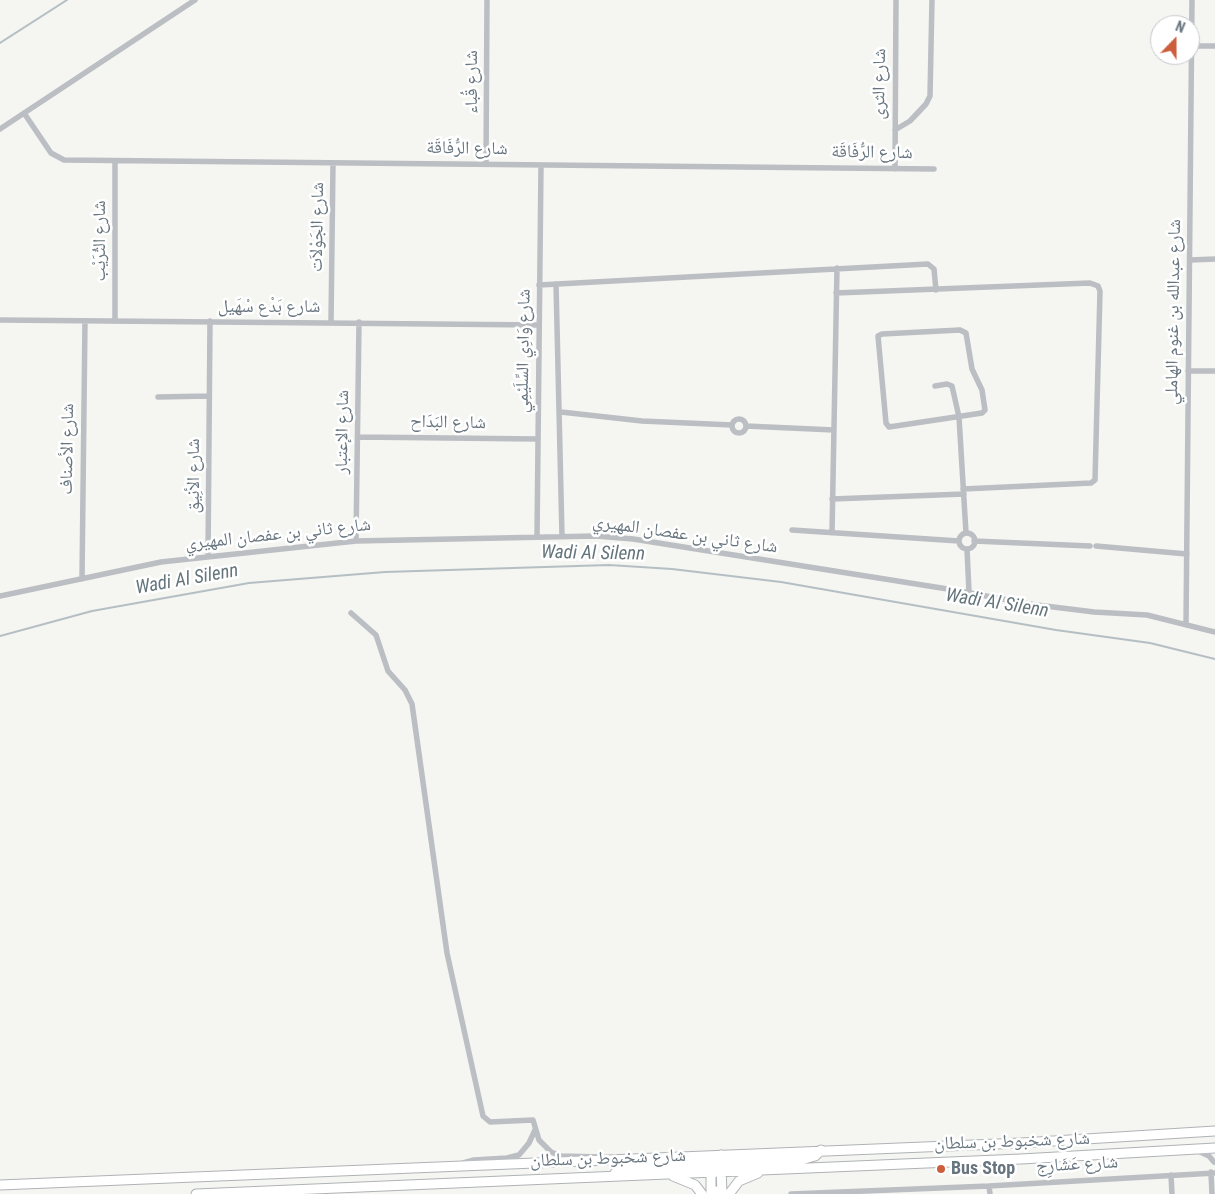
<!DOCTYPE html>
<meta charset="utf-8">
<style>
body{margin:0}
#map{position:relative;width:1215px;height:1194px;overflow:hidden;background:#f5f5f2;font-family:"Roboto Condensed",sans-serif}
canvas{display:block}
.north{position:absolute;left:1150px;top:15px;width:50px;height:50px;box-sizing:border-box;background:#fff;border:1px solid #c3c8cc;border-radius:50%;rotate:22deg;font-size:14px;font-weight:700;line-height:20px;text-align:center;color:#68757f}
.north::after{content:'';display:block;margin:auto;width:18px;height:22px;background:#cc5e3c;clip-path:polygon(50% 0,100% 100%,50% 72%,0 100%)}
</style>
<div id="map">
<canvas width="1215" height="1194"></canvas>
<div class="north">N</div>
</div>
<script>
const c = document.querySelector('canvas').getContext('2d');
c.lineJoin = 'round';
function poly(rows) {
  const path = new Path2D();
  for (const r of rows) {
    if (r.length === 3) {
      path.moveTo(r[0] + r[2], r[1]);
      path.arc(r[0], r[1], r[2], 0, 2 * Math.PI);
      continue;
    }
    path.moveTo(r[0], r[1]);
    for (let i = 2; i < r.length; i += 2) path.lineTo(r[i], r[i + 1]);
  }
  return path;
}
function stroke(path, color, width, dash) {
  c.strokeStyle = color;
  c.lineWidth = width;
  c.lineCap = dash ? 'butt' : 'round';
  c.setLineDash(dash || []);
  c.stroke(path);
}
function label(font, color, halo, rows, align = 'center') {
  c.font = font + ' "Roboto Condensed","Noto Naskh Arabic",sans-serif';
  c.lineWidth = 5;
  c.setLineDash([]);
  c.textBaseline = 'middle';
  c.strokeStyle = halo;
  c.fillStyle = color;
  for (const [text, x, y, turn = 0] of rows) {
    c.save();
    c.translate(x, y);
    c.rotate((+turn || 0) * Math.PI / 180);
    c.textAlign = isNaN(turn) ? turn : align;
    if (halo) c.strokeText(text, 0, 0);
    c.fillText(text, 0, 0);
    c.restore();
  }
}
stroke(poly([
 [0,43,67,0],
 [0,636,92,611,249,583,385,572,609,565,672,569,781,582,1056,630,1150,643,1215,659]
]), '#b5bfc3', 2);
const primary = poly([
 [715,1166,721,1163,801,1160,815,1156,821,1150],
 [721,1167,722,1194],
 [711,1168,711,1194,716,1191,719,1194],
 [615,1173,629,1168,714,1163,721,1155],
 [673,1176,695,1185,702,1194],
 [0,1185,1021,1143,1215,1131],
 [196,1194,1021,1159,1215,1148],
 [729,1194,739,1181,758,1173]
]);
stroke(primary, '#afb3b6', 11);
stroke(poly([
 [1192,46,1215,46],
 [24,113,51,153,64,160,934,169],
 [0,129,195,0],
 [895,130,910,121,926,104,930,96,932,0],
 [115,161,115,320],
 [486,164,487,0],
 [895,169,896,0],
 [1190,260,1215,259],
 [556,284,562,536],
 [539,285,928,264,934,269,936,290],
 [836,293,1090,283,1098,286,1100,291,1095,480,1091,483,963,489],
 [0,320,539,325],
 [331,322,333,163],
 [960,330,966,333,972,369,982,390,985,410,982,413,889,427,886,423,878,336,882,334,960,330],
 [1188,371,1215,371],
 [935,386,947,384,952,386,959,417,966,533],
 [158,397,209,396],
 [561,412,642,421,732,425],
 [739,426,7],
 [746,426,834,430],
 [358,437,537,439],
 [832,499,964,494],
 [792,530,959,541],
 [832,533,837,268],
 [967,541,8],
 [537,537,541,165],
 [356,541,359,322],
 [974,541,1090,546],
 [1096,546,1187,554],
 [967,549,969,592],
 [208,557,210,321],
 [82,579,85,321],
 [0,596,161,562,356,541,596,536,633,539,954,590,1029,604,1094,612,1147,615,1215,632],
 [351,613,376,635,388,671,405,690,412,704,447,953,483,1116,490,1122,533,1120,539,1140,551,1152,561,1156,601,1157],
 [1186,625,1192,0],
 [1198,1151,1209,1156,1214,1162],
 [463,1163,474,1160,507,1158,519,1155,529,1143,535,1130],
 [1211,1172,1212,1194],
 [1171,1175,1172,1194],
 [989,1186,990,1194],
 [791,1194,989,1186,1215,1173]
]), '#bbbec2', 5.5);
stroke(primary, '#fff', 9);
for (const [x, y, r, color] of [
 [941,1169,5,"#cc5e3c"]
]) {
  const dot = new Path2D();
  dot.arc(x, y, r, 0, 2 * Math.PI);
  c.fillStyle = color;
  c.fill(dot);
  stroke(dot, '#fff', 2);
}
label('18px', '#68757f', '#fff', [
 ["شارع قُباء",472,82,-90],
 ["شارع الثرى",880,84,-89],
 ["شارع الرُّفَاقَة",467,149,1],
 ["شارع الرُّفَاقَة",872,153,1],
 ["شارع الجَوْلاَت",318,227,-89],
 ["شارع الثُرَيْب",100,241,-90],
 ["شارع بَدْع سْهَيل",269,307],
 ["شارع عبدالله بن غنوم الهاملي",1174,312,-89],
 ["شارع وَادِي السِّلَيْمِي",524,351,-89],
 ["شارع البَدَاح",448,423,1],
 ["شارع الإعتبار",343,432,-89],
 ["شارع الأصناف",68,449,-89],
 ["شارع الأنِيق",194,476,-90],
 ["شارع ثاني بن عفصان المهيري",278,535,-6],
 ["شارع ثاني بن عفصان المهيري",685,535,8],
 ["شارع شخبوط بن سلطان",1012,1142,-2],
 ["شارع شخبوط بن سلطان",608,1159,-2],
 ["شارع عَشَارِج",1077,1165,-3]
]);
label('bold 18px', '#68757f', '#fff', [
 ["Bus Stop",951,1169]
], 'left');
label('italic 19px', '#64757c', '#fff', [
 ["Wadi Al Silenn",593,554,1],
 ["Wadi Al Silenn",187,580,-10],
 ["Wadi Al Silenn",997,604,9]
]);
</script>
